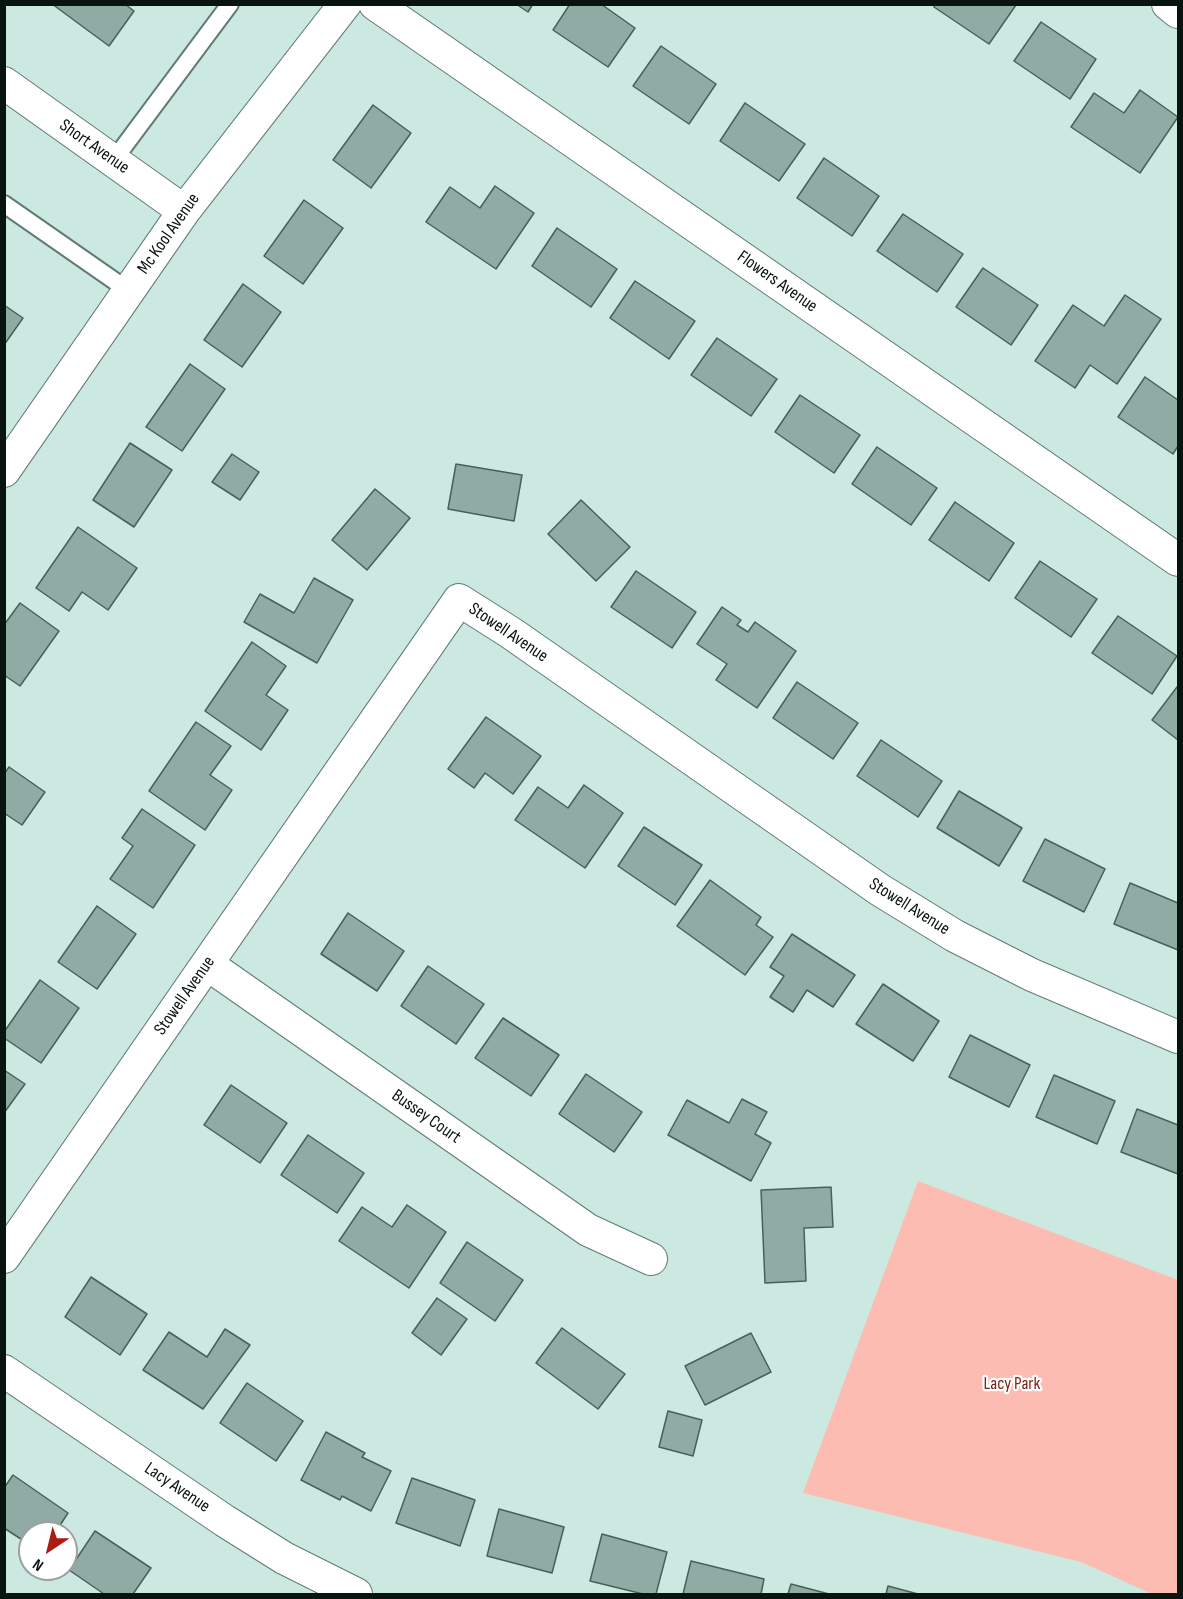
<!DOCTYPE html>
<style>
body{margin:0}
#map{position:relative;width:1183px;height:1599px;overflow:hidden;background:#cce9e1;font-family:"Sofia Sans Condensed",sans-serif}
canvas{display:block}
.frame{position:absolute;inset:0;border:6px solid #091310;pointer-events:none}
.north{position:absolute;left:18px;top:1521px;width:60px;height:60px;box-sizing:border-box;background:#fff;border:2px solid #9da19f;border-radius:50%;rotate:215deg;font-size:16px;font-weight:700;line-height:24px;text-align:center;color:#091310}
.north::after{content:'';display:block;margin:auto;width:21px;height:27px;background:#ac1b12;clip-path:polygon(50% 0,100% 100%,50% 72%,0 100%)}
</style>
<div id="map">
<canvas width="1183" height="1599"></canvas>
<div class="frame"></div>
<div class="north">N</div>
</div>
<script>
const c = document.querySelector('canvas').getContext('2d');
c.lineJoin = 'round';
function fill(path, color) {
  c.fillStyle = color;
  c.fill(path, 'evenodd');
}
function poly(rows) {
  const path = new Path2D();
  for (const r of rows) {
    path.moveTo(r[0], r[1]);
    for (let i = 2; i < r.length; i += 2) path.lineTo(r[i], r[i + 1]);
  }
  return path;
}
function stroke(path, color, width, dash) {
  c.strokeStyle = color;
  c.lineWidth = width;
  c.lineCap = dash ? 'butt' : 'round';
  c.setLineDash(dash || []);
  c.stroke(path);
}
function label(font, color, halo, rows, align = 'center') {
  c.font = font + ' "Sofia Sans Condensed",sans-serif';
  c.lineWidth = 4.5;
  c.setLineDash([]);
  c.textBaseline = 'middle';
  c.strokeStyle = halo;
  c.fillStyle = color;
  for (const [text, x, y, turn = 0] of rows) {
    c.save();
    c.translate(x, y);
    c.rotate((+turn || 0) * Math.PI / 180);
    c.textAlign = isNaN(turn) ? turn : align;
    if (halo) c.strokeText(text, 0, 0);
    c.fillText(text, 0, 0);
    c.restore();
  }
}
fill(poly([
 [918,1181,1178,1280,1178,1594,1152,1594,1081,1562,803,1493]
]), '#fcbcb2');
const building = poly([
 [52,4,125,4,134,11,109,46,52,4],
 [516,4,533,4,528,12,516,4],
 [570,4,601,4,635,28,608,67,553,30,570,4],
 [935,4,1016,4,1016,5,989,44,934,7,935,4],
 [1041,22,1096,59,1070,99,1014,61,1041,22],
 [661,46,716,84,689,124,633,86,661,46],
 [1140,90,1178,117,1140,173,1071,127,1094,93,1124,113,1140,90],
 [745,103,805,144,779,181,720,141,745,103],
 [373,105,411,133,371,188,333,160,373,105],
 [824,158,879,196,852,236,797,198,824,158],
 [495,186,534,213,496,269,426,222,450,187,480,208,495,186],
 [304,200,343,228,303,284,264,256,304,200],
 [903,214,963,254,937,292,877,251,903,214],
 [557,228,617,269,591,307,532,266,557,228],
 [983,268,1038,305,1011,345,956,307,983,268],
 [635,281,695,321,669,359,610,318,635,281],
 [243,284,281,312,242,367,204,340,243,284],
 [1125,295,1161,319,1117,384,1090,365,1075,388,1035,361,1073,305,1104,326,1125,295],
 [4,305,23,318,4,345,4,305],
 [717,338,777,379,751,416,691,375,717,338],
 [190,364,225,389,182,451,146,427,190,364],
 [1145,377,1178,400,1178,446,1173,454,1118,417,1145,377],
 [800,395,860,435,834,473,775,432,800,395],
 [130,443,172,470,134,527,93,500,130,443],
 [877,447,937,488,911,525,852,484,877,447],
 [232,454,259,472,240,500,212,482,232,454],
 [456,464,522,475,514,521,448,509,456,464],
 [375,489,410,518,367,570,332,540,375,489],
 [581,500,630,547,596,581,548,534,581,500],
 [955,502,1014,543,989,581,929,540,955,502],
 [78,527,137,568,108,610,82,592,69,611,36,588,78,527],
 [1040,561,1097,599,1071,637,1015,598,1040,561],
 [636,571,696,612,672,648,611,607,636,571],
 [314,578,353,600,317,663,244,622,260,594,294,613,314,578],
 [20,603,59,631,20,686,4,675,4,625,20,603],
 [722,607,741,620,737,625,748,632,755,622,796,651,757,708,716,680,727,664,697,644,722,607],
 [1118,616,1177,656,1152,694,1092,653,1118,616],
 [252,642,286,666,266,695,288,710,261,750,205,711,252,642],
 [797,682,858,723,833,759,773,718,797,682],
 [1177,687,1178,688,1178,740,1152,720,1177,687],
 [486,717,541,756,513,794,485,773,474,788,448,769,486,717],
 [196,722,231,746,210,775,232,790,205,830,149,791,196,722],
 [881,740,942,781,918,817,857,776,881,740],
 [9,767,45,792,22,825,4,813,4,774,9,767],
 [584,785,623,813,585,868,515,820,538,787,568,808,584,785],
 [959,791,1022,828,999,866,937,828,959,791],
 [142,809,195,845,153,908,110,879,133,846,122,838,142,809],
 [644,827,702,865,675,905,618,866,644,827],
 [1045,839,1105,869,1084,912,1023,881,1045,839],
 [710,880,761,917,756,925,773,937,745,975,677,926,710,880],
 [1130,883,1178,903,1178,950,1114,924,1130,883],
 [97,906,136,934,97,989,58,962,97,906],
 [348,913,404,951,377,991,321,954,348,913],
 [792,934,855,975,833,1007,807,990,793,1012,770,997,784,976,770,967,792,934],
 [428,966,484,1004,456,1044,401,1006,428,966],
 [40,980,79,1008,41,1063,4,1038,4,1032,40,980],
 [883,984,939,1021,913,1061,856,1024,883,984],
 [503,1018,559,1055,531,1096,475,1058,503,1018],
 [970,1035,1030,1065,1009,1107,949,1077,970,1035],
 [4,1070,25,1084,4,1113,4,1070],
 [586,1074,642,1112,614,1152,559,1114,586,1074],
 [1054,1075,1115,1101,1097,1144,1036,1117,1054,1075],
 [231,1085,287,1123,260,1163,204,1125,231,1085],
 [742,1099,767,1112,755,1134,771,1143,751,1181,668,1135,687,1100,729,1123,742,1099],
 [1137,1109,1178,1125,1178,1174,1121,1152,1137,1109],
 [308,1135,364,1173,337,1213,281,1175,308,1135],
 [831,1187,833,1227,804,1228,806,1281,765,1283,761,1190,831,1187],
 [407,1205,446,1232,409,1288,339,1241,362,1207,392,1227,407,1205],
 [467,1242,523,1280,495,1321,440,1283,467,1242],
 [91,1277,147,1314,120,1355,65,1317,91,1277],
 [437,1298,467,1319,441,1355,412,1333,437,1298],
 [562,1328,625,1374,598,1409,536,1363,562,1328],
 [225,1329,250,1345,203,1409,143,1370,169,1332,207,1357,225,1329],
 [751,1333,771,1372,705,1405,685,1366,751,1333],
 [247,1383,303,1421,276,1461,220,1423,247,1383],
 [668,1411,702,1420,693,1456,659,1447,668,1411],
 [326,1432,365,1453,362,1457,391,1471,371,1511,342,1496,340,1500,301,1480,326,1432],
 [13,1475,68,1513,55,1533,30,1533,30,1545,4,1528,4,1488,13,1475],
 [412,1478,475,1500,460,1546,396,1523,412,1478],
 [499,1509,564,1527,552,1573,487,1556,499,1509],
 [95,1531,151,1568,133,1594,104,1594,69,1570,95,1531],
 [602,1534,667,1552,656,1594,643,1594,590,1581,602,1534],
 [691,1561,764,1579,761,1594,683,1594,691,1561],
 [791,1584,829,1594,788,1594,791,1584],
 [888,1586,918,1594,886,1594,888,1586]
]);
fill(building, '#90aba3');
stroke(building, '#48605a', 1.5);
const service = poly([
 [113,161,230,4],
 [4,204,129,291]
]);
const minor = poly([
 [375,4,1178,560],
 [1168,4,1178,12],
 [4,83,184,211],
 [4,471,184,211,345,4],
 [207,964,588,1230,651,1259],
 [4,1257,459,600,511,633,880,890,955,936,1032,975,1178,1037],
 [4,1371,225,1521,284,1558,356,1594]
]);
stroke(service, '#617b74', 20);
stroke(minor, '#617b74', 34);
stroke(service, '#fff', 16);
stroke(minor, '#fff', 32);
label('18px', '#091310', '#fff', [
 ["Short Avenue",94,147,35],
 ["Mc Kool Avenue",169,234,-55],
 ["Flowers Avenue",777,282,35],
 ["Stowell Avenue",508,633,34],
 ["Stowell Avenue",909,907,32],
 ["Stowell Avenue",185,996,-55],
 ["Bussey Court",426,1117,35],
 ["Lacy Avenue",177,1488,34]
]);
label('18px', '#7b251c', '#fff', [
 ["Lacy Park",1012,1384]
]);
</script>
